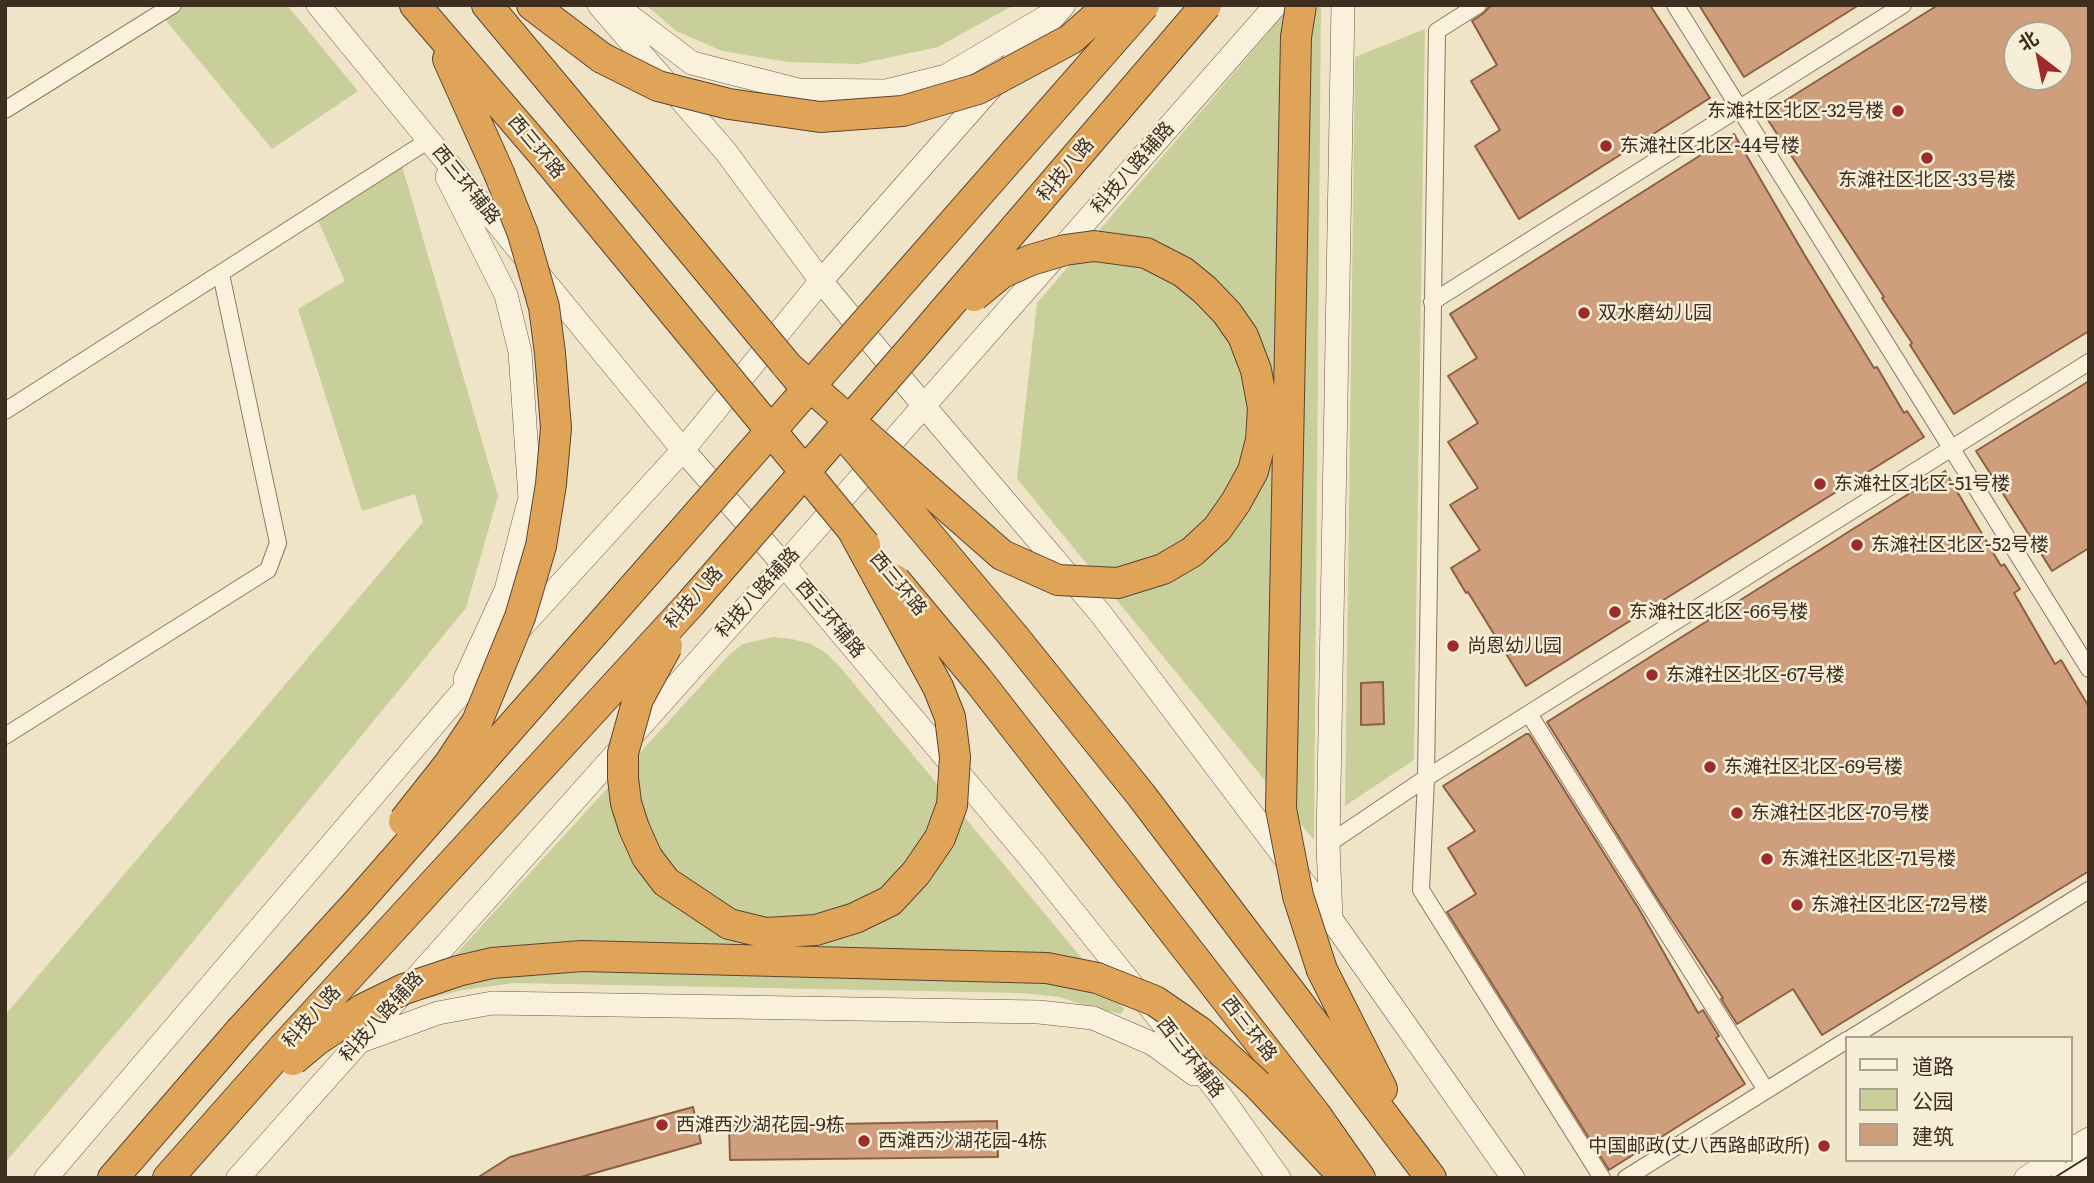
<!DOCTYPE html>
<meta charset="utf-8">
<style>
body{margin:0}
#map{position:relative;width:2094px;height:1183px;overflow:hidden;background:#f0e4c8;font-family:Literata,"Noto Sans SC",serif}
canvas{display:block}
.frame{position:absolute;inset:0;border:7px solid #3d2e20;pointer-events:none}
.legend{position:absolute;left:1845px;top:1036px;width:228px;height:126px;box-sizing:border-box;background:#f7eed8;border:2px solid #ada18e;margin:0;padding:9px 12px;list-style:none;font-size:21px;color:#3d2e20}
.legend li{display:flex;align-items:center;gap:14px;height:35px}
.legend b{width:35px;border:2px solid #ada18e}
.north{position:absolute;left:2003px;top:21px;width:70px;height:70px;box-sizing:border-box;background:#f7eed8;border:2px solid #ada18e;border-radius:50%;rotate:328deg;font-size:19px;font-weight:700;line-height:28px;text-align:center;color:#3d2e20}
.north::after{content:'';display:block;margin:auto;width:24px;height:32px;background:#9e2a2b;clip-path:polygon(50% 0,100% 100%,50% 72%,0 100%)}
</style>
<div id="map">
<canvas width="2094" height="1183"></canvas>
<div class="frame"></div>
<ul class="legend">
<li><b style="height:9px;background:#faf1dc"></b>道路</li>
<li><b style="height:19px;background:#c9cf9b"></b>公园</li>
<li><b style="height:19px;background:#cf9f7d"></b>建筑</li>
</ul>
<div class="north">北</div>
</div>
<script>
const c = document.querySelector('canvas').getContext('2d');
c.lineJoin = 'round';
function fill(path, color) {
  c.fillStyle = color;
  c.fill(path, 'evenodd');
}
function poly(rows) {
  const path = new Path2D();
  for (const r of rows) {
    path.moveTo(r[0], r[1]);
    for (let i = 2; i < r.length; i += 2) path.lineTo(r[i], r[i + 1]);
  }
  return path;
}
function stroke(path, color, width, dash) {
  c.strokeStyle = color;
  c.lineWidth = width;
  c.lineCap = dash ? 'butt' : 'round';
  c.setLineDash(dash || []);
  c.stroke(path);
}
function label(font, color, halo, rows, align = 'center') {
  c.font = font + ' Literata,"Noto Sans SC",serif';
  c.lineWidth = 5;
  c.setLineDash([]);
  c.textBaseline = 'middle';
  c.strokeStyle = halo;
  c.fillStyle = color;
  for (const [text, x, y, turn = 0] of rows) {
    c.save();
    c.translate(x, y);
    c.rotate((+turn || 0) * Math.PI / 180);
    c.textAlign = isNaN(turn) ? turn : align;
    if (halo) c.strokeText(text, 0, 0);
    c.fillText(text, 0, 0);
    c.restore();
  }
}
fill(poly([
 [153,5,287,5,358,91,272,149],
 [646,5,1014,5,938,47,859,64,788,62,722,51,676,31],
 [1293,5,1321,5,1314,840,1017,479,1037,303,1280,19],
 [1425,29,1414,760,1345,806,1355,57],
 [400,159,498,496,466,608,159,983,5,1163,5,1015,423,522,415,494,362,511,298,309,345,281,316,216],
 [773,637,792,639,811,644,826,653,840,667,1124,1009,1121,1014,1097,1009,1059,997,1021,993,514,983,463,990,421,1000,423,990,730,654,743,644]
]), '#c9cf9b');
const building = poly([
 [1491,5,1650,5,1710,98,1519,219,1475,146,1500,130,1471,81,1497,65,1472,21,1484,13,1491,5],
 [1699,5,1859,5,1744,77,1699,5],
 [1938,5,2089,5,2089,331,1954,414,1910,345,1912,343,1882,298,1884,297,1764,114,1938,5],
 [2017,35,2059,35,2059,77,2017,77,2017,35],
 [1734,134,1804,254,1874,368,1877,367,1904,413,1907,411,1924,437,1526,686,1468,592,1466,593,1451,568,1480,550,1450,505,1478,488,1448,442,1478,423,1448,376,1477,358,1450,314,1734,134],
 [2089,381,2089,548,2052,571,1976,451,2089,381],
 [1945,471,2001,566,2004,564,2020,589,2014,593,2055,664,2061,660,2089,707,2089,871,1822,1035,1793,989,1737,1024,1721,999,1723,998,1657,898,1547,722,1945,471],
 [1383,682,1384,724,1361,725,1361,683,1383,682],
 [1526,734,1529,734,1639,909,1698,1013,1703,1010,1719,1036,1716,1038,1745,1084,1609,1170,1447,912,1476,894,1448,848,1475,831,1443,786,1526,734],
 [693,1107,701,1143,577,1178,477,1178,510,1157,693,1107],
 [997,1121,998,1157,730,1160,729,1126,997,1121]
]);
fill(building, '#cf9f7d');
stroke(building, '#8d5f41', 2);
const street = poly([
 [1478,5,1437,31,1426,778,1421,890,1602,1178],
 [1675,5,2089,669],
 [5,110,173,5],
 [1432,302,1903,5],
 [5,411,429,140],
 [1529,714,1766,1090],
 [5,736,268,570,278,543,221,274],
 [1328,844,1426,778,2089,362],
 [1851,1038,2089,890],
 [1626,1178,1847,1040]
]);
const secondary = poly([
 [318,5,683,450,784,565,1035,864,1218,1092,1279,1178],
 [599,5,726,152,821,281,924,406,1101,614,1331,919,1513,1178],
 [615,5,692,63,798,90,886,91,946,76,1044,18],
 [447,177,506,295,520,352,530,498,506,590,465,679],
 [1331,919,1328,844,1343,5],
 [364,1040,438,1013,492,1003,1039,1012,1093,1018,1153,1044,1194,1074],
 [2071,1150,2089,1139],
 [46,1178,455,700,683,450,821,281,1064,5],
 [238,1178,784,565,1276,5],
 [2026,1178,2054,1160],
 [2063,1178,2089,1162]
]);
const highway = poly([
 [415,5,543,154],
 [487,5,558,90],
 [532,5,602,58],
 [448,59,499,173],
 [1015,638,1141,795,1431,1178],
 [978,680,1316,1115,1360,1178],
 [1322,970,1382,1089],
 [1258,1085,1332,1164],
 [113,1178,240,1031],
 [168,1178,283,1048]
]);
stroke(street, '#8d765c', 18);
stroke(secondary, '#6f573f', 24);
stroke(highway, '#5b4430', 32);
stroke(street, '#faf1dc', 16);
stroke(secondary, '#faf1dc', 23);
stroke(highway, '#e0a458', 30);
stroke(poly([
 [2054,1178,2089,1156]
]), '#3d2e20', 2);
const highwayBridge = poly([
 [1301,5,1296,37,1281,809,1298,896,1322,970],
 [602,58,658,86,729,104,820,117,903,111,978,89,1071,39,1109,5],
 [558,90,799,380],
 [543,154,865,545],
 [786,365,1002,555,1058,580,1118,583,1163,569,1192,552,1217,529,1236,502,1253,471,1261,440,1263,408,1256,370,1243,336,1227,313,1205,290,1183,272,1146,253,1094,246,1065,250,1031,260,1002,273,974,296],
 [853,445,1015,638],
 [895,580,978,680],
 [667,646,638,699,623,753,623,778,626,803,634,828,647,857,666,882,729,924,766,933,816,930,855,918,890,901,916,873,940,838,952,805,955,757,950,717,938,687,852,529],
 [404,821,449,764,477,722,520,617,541,546,551,484,556,428,550,353,544,307,523,234,499,173],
 [240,1031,357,903,1144,5],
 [283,1048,691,603,915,345,1206,5],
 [293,1060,317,1040,363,1009,404,989,458,971,492,963,582,956,1047,968,1097,978,1155,1001,1200,1032,1258,1085]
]);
stroke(highwayBridge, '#5b4430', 32, []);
stroke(highwayBridge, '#e0a458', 30);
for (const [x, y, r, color] of [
 [1898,111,7,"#9e2a2b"],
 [1606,146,7,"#9e2a2b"],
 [1927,158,7,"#9e2a2b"],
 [1584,313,7,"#9e2a2b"],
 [1820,484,7,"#9e2a2b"],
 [1857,545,7,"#9e2a2b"],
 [1615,612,7,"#9e2a2b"],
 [1453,646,7,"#9e2a2b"],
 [1652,675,7,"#9e2a2b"],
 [1710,767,7,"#9e2a2b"],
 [1737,813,7,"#9e2a2b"],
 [1767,859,7,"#9e2a2b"],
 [1797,905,7,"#9e2a2b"],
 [662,1125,7,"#9e2a2b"],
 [864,1141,7,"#9e2a2b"],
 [1824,1146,7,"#9e2a2b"]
]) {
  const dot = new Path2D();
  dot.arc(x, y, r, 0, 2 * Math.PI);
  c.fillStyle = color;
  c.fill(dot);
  stroke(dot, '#f7eed8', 2.5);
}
label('19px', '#3d2e20', '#f7eed8', [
 ["东滩社区北区-32号楼",1884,111,"right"],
 ["东滩社区北区-44号楼",1620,146],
 ["东滩社区北区-33号楼",1927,180,"center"],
 ["双水磨幼儿园",1598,313],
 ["东滩社区北区-51号楼",1834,484],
 ["东滩社区北区-52号楼",1871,545],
 ["东滩社区北区-66号楼",1629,612],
 ["尚恩幼儿园",1467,646],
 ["东滩社区北区-67号楼",1666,675],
 ["东滩社区北区-69号楼",1724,767],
 ["东滩社区北区-70号楼",1751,813],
 ["东滩社区北区-71号楼",1781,859],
 ["东滩社区北区-72号楼",1811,905],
 ["西滩西沙湖花园-9栋",676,1125],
 ["西滩西沙湖花园-4栋",878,1141],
 ["中国邮政(丈八西路邮政所)",1810,1146,"right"]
], 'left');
label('19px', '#3d2e20', '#f7eed8', [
 ["西三环路",536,147,50],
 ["科技八路辅路",1133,168,-49],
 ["科技八路",1066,170,-50],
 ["西三环辅路",466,185,51],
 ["西三环路",898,584,50],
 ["科技八路辅路",758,593,-48],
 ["科技八路",694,598,-48],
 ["西三环辅路",830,619,50],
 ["科技八路",312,1017,-48],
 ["科技八路辅路",382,1017,-48],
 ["西三环路",1249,1029,52],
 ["西三环辅路",1190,1058,52]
]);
</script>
